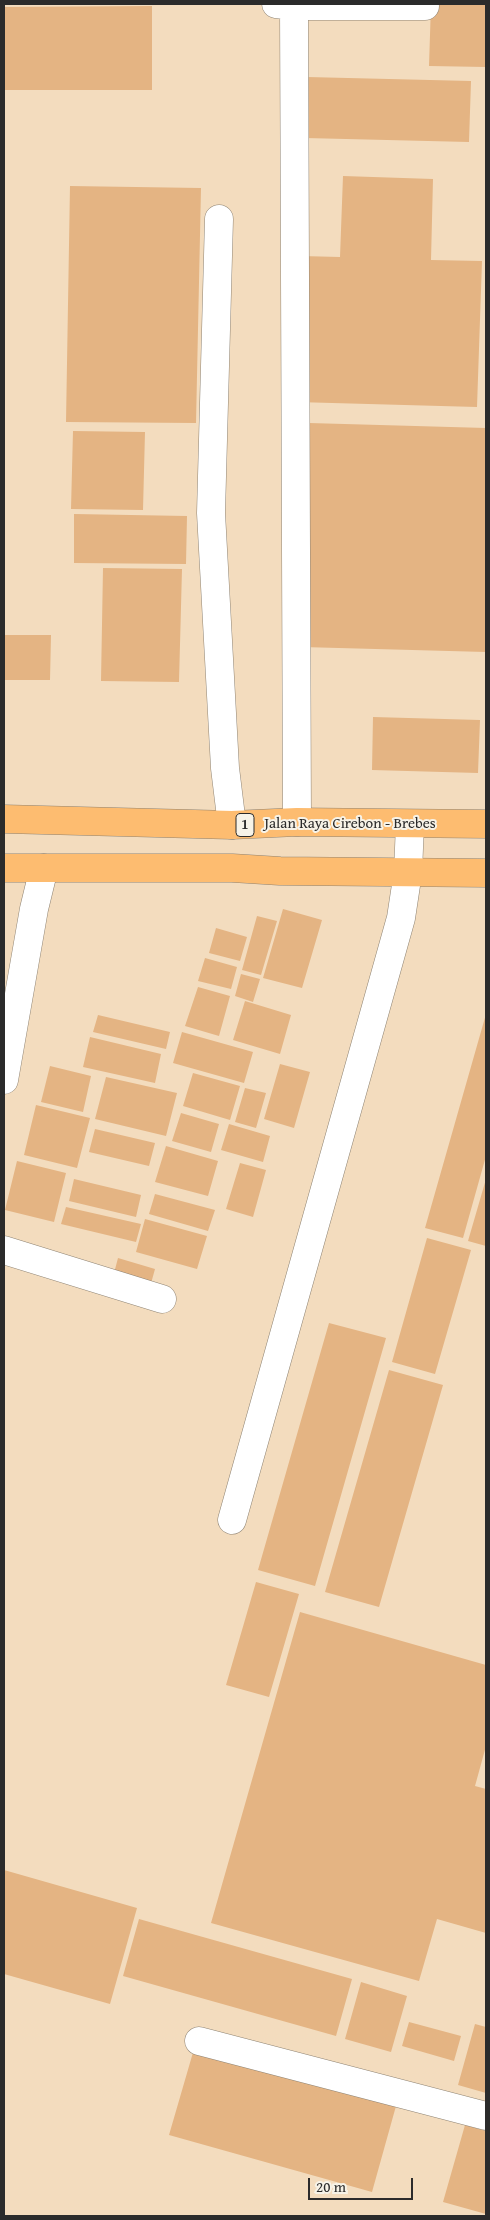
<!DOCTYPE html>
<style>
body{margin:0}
#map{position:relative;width:490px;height:2220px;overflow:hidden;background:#f3dcbe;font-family:"Gentium Book Plus",serif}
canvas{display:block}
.frame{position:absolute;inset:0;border:5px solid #2b2b2b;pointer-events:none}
.scale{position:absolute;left:308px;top:2178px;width:105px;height:22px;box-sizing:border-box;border:2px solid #2b2b2b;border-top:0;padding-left:6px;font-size:15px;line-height:18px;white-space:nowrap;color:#2b2b2b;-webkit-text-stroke:4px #f7f3e8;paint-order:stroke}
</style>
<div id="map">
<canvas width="490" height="2220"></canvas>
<div class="frame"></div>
<div class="scale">20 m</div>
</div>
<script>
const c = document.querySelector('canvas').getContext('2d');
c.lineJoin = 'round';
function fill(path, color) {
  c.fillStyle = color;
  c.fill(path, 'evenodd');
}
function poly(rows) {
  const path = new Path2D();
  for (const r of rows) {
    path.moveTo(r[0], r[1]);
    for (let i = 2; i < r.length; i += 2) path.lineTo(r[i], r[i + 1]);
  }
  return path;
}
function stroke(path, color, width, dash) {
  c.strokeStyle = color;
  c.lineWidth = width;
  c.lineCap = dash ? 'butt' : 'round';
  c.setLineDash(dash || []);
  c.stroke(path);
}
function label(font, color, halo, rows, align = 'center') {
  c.font = font + ' "Gentium Book Plus",serif';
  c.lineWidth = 4;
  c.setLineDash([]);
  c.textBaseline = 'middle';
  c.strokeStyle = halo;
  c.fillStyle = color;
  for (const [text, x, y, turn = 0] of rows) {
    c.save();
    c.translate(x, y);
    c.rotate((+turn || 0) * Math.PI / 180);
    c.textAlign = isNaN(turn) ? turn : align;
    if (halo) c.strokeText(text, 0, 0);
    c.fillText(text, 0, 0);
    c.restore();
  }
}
fill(poly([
 [431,4,486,4,486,67,429,66],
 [152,6,152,90,4,90,4,7],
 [307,77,471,81,469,142,305,138],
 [343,176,433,179,431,260,482,261,477,407,296,402,301,256,340,257],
 [70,186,201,188,196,423,66,422],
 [309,423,486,428,486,652,302,647],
 [73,431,145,432,143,510,71,509],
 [74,514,187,516,186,564,74,563],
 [103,568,182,569,179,682,101,681],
 [4,635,51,635,50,680,4,680],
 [373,717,480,720,478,773,372,770],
 [283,909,322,920,302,988,263,978],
 [257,916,277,921,261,975,242,970],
 [216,928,247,937,240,961,209,953],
 [205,958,237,967,231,989,198,981],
 [241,974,260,979,253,1002,235,996],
 [198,987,230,996,219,1036,185,1026],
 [245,1001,291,1015,280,1054,233,1040],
 [486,1014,486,1156,463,1238,425,1228],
 [98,1015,170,1032,166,1049,93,1032],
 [182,1032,253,1052,244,1083,173,1063],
 [90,1037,161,1054,155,1083,83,1067],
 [280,1064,310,1072,294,1128,264,1119],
 [50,1066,91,1076,83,1112,41,1102],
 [193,1073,240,1086,230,1120,183,1106],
 [106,1077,177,1093,166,1136,95,1119],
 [245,1088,266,1093,256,1128,235,1122],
 [36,1105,90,1118,77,1168,24,1155],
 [181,1113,219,1124,211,1152,172,1141],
 [229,1124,270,1136,263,1162,221,1150],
 [95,1129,155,1143,149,1166,89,1152],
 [166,1146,218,1161,208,1196,155,1182],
 [17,1161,66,1173,54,1222,5,1210],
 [240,1163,266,1170,253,1217,226,1209],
 [74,1179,141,1195,136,1217,69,1201],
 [486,1179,486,1246,468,1241],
 [155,1194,215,1210,208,1231,149,1214],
 [66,1207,141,1224,136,1242,61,1224],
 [145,1219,207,1236,197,1269,136,1252],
 [427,1238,471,1250,435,1374,392,1362],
 [118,1258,155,1269,150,1287,113,1277],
 [329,1323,386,1338,315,1586,258,1570],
 [389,1370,443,1385,379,1607,325,1592],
 [256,1582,299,1594,269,1697,226,1685],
 [300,1612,486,1665,486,1746,475,1786,486,1789,486,1933,437,1919,419,1981,211,1923],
 [4,1870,137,1908,110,2004,4,1974],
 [139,1919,352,1979,336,2036,123,1976],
 [361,1982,407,1996,391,2052,345,2039],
 [409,2022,461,2036,454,2061,402,2046],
 [475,2024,486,2027,486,2093,458,2085],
 [194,2049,396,2106,372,2192,169,2135],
 [465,2125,486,2131,486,2214,443,2202]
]), '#e4b483');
const minor = poly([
 [276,4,294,6,425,6],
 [294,4,297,822],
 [219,219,211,513,225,768,232,825],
 [4,1080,34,909,44,868],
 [4,1250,162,1299],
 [232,1520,401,918,408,872,410,824],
 [199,2041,486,2116]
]);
const highway = poly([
 [4,819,232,825,297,822,486,824],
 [4,868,232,868,280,871,486,873]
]);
stroke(minor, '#8f8474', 29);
stroke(highway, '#8f8474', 29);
stroke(minor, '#fff', 28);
stroke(highway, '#fdbc70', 28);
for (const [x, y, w] of [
 [245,825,18]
]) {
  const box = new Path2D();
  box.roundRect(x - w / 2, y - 11.5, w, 23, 4);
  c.fillStyle = '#f7f3e8';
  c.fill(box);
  stroke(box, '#2b2b2b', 1);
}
label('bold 14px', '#2b2b2b', null, [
 ["1",245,825]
]);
label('15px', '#2b2b2b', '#f7f3e8', [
 ["Jalan Raya Cirebon - Brebes",350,824]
]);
</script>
